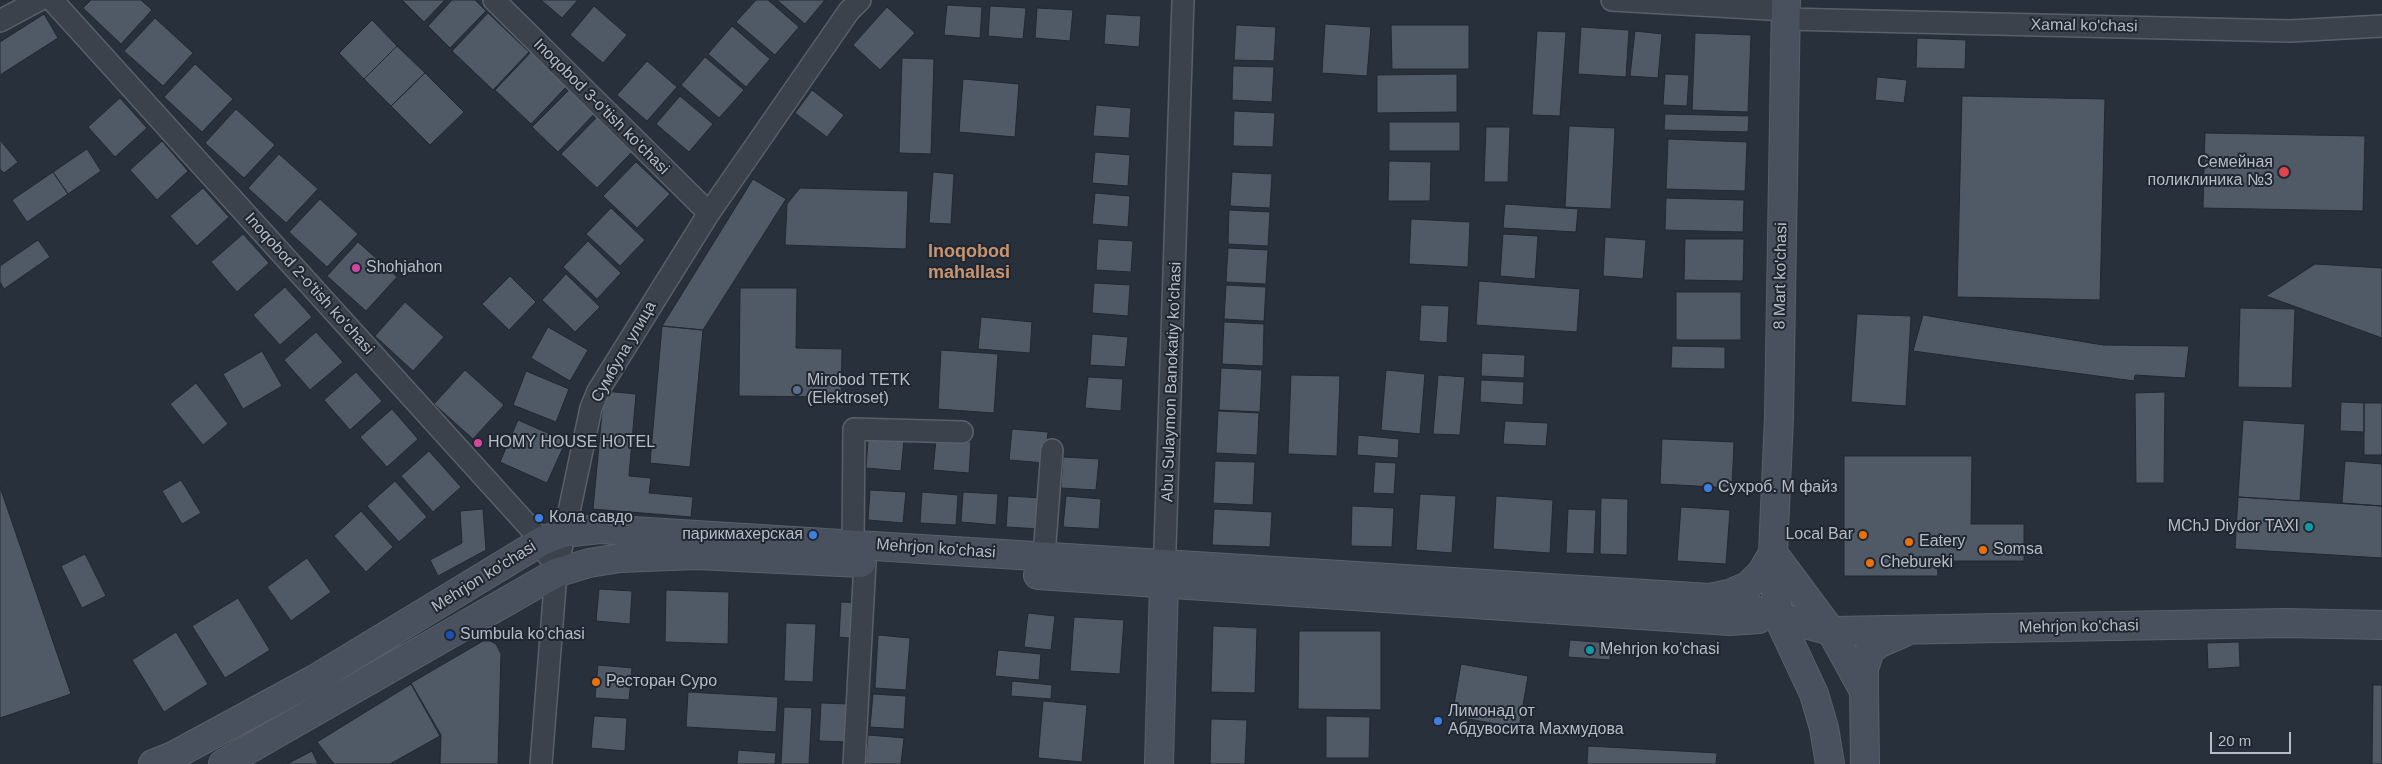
<!DOCTYPE html>
<html>
<head>
<meta charset="utf-8">
<style>
	body { margin:0 }
	#map { position:relative; width:2382px; height:764px; overflow:hidden; background:#27303b; font-family:Helvetica,sans-serif }
	canvas { display:block }
	.scale { position:absolute; left:2210px; top:732px; width:81px; height:22px; box-sizing:border-box; border:2px solid #b7bdc7; border-top:0; padding-left:6px; font-size:15px; line-height:18px; white-space:nowrap; color:#b7bdc7; -webkit-text-stroke:4px #202730; paint-order:stroke }
</style>
</head>
<body>
<div id="map">
<canvas width="2382" height="764"></canvas>
<div class="scale">20 m</div>
</div>
<script>
const ctx = document.querySelector('canvas').getContext('2d');
ctx.lineJoin = 'round';
function fill(path, color) {
  ctx.fillStyle = color;
  ctx.fill(path, 'evenodd');
}
function shape(rows) {
  const path = new Path2D();
  for (const r of rows) {
    path.moveTo(r[0], r[1]);
    for (let i = 2; i < r.length; i += 2) path.lineTo(r[i], r[i + 1]);
  }
  return path;
}
function stroke(path, color, width, dash) {
  ctx.strokeStyle = color;
  ctx.lineWidth = width;
  ctx.lineCap = dash ? 'butt' : 'round';
  ctx.setLineDash(dash || []);
  ctx.stroke(path);
}
function write(font, color, halo, rows, align = 'center') {
  ctx.font = font + ' Helvetica,sans-serif';
  ctx.lineWidth = 4;
  ctx.setLineDash([]);
  ctx.textBaseline = 'middle';
  ctx.strokeStyle = halo;
  ctx.fillStyle = color;
  for (const [text, x, y, turn = 0] of rows) {
    ctx.save();
    ctx.translate(x, y);
    ctx.rotate((+turn || 0) * Math.PI / 180);
    ctx.textAlign = isNaN(turn) ? turn : align;
    if (halo) ctx.strokeText(text, 0, 0);
    ctx.fillText(text, 0, 0);
    ctx.restore();
  }
}
const building = shape([
	[91,0,141,0,152,10,121,44,83,8,91,0],
	[402,0,445,0,424,22,402,0],
	[452,0,475,0,486,11,450,48,428,26,452,0],
	[541,0,578,0,562,18,541,0],
	[756,0,768,0,799,27,775,55,736,22,756,0],
	[777,0,825,0,805,24,777,0],
	[947,5,982,7,980,38,944,35,947,5],
	[594,6,627,35,603,63,570,35,594,6],
	[990,6,1026,8,1023,39,988,36,990,6],
	[887,7,915,33,880,70,853,45,887,7],
	[1037,8,1073,10,1070,41,1035,38,1037,8],
	[488,13,529,52,493,90,452,51,488,13],
	[44,14,58,38,0,75,0,42,44,14],
	[1106,14,1141,16,1139,47,1104,44,1106,14],
	[155,18,193,53,163,86,124,51,155,18],
	[372,20,397,46,364,79,339,53,372,20],
	[1325,24,1371,27,1367,76,1322,73,1325,24],
	[1236,25,1276,27,1274,61,1234,60,1236,25],
	[1391,25,1469,25,1469,69,1392,69,1391,25],
	[732,26,770,59,746,87,708,54,732,26],
	[1581,27,1629,30,1626,77,1578,74,1581,27],
	[1537,31,1566,32,1560,116,1532,115,1537,31],
	[1635,31,1662,34,1658,78,1630,76,1635,31],
	[1695,33,1751,35,1748,112,1692,110,1695,33],
	[1917,38,1966,40,1965,69,1916,68,1917,38],
	[397,46,425,73,391,106,364,79,397,46],
	[531,52,567,86,531,124,495,90,531,52],
	[705,57,744,90,719,118,681,85,705,57],
	[902,58,934,59,931,154,899,153,902,58],
	[647,61,677,87,647,121,617,95,647,61],
	[195,64,233,99,202,132,164,97,195,64],
	[1233,66,1274,67,1272,102,1232,100,1233,66],
	[425,73,464,112,430,145,391,106,425,73],
	[1457,74,1457,112,1377,113,1377,75,1457,74],
	[1665,74,1689,75,1687,106,1663,105,1665,74],
	[1877,77,1907,80,1904,103,1875,100,1877,77],
	[963,79,1019,84,1015,137,959,132,963,79],
	[569,90,594,114,558,152,532,127,569,90],
	[812,90,844,115,827,137,795,113,812,90],
	[680,96,713,124,689,152,656,124,680,96],
	[1962,96,2105,99,2100,300,1957,297,1962,96],
	[120,98,147,128,115,157,88,127,120,98],
	[1096,105,1131,108,1129,138,1093,136,1096,105],
	[236,109,275,145,244,178,205,143,236,109],
	[1234,111,1275,113,1273,147,1233,146,1234,111],
	[1665,114,1749,116,1748,132,1664,130,1665,114],
	[597,117,633,151,597,188,561,154,597,117],
	[1389,122,1460,122,1460,151,1389,151,1389,122],
	[1569,126,1615,128,1611,209,1565,207,1569,126],
	[1486,127,1510,127,1508,182,1484,182,1486,127],
	[2205,133,2365,136,2363,211,2203,208,2205,133],
	[1668,139,1747,142,1745,191,1666,189,1668,139],
	[0,140,18,162,4,173,0,169,0,140],
	[162,141,188,171,157,200,130,170,162,141],
	[87,149,101,171,68,194,53,172,87,149],
	[1095,152,1130,155,1128,186,1092,183,1095,152],
	[279,154,318,189,286,223,248,188,279,154],
	[1389,161,1431,162,1430,201,1388,201,1389,161],
	[636,162,670,194,637,228,603,196,636,162],
	[53,172,68,194,27,222,12,200,53,172],
	[933,172,954,174,951,224,929,223,933,172],
	[1232,172,1272,174,1270,208,1230,206,1232,172],
	[753,179,786,199,703,330,662,326,753,179],
	[203,188,229,217,197,246,170,216,203,188],
	[800,188,908,191,906,249,785,245,787,204,800,188],
	[1095,193,1130,196,1128,227,1092,224,1095,193],
	[1666,198,1744,200,1743,232,1665,230,1666,198],
	[320,199,358,234,327,267,289,232,320,199],
	[1505,204,1578,209,1576,232,1503,228,1505,204],
	[611,208,645,240,620,266,586,234,611,208],
	[1229,210,1270,212,1268,246,1228,244,1229,210],
	[1411,219,1470,222,1468,267,1409,264,1411,219],
	[243,234,269,263,237,292,211,262,243,234],
	[1503,234,1538,236,1535,279,1500,276,1503,234],
	[1605,237,1646,240,1643,279,1603,276,1605,237],
	[1098,239,1133,241,1131,272,1096,270,1098,239],
	[1685,239,1744,239,1743,281,1684,280,1685,239],
	[38,240,50,257,4,289,0,282,0,266,38,240],
	[588,241,621,273,597,299,563,267,588,241],
	[358,242,397,277,366,311,327,276,358,242],
	[1228,248,1268,250,1266,284,1226,282,1228,248],
	[2315,264,2382,268,2382,338,2266,296,2315,264],
	[566,274,600,307,575,332,542,300,566,274],
	[510,276,536,302,509,330,482,304,510,276],
	[1479,281,1580,289,1577,332,1476,325,1479,281],
	[1094,283,1130,285,1128,316,1092,313,1094,283],
	[1226,285,1266,287,1264,321,1224,319,1226,285],
	[285,287,312,317,280,345,253,315,285,287],
	[740,288,797,288,796,348,842,349,841,397,739,396,740,288],
	[1676,292,1741,292,1741,340,1676,340,1676,292],
	[405,302,444,337,413,371,375,336,405,302],
	[1421,305,1449,306,1447,343,1419,341,1421,305],
	[2240,308,2295,309,2292,388,2238,387,2240,308],
	[1857,314,1911,316,1906,406,1851,402,1857,314],
	[1923,315,2103,345,2189,346,2185,378,2135,375,2134,381,1913,351,1923,315],
	[981,317,1032,322,1030,353,978,349,981,317],
	[1224,322,1264,324,1263,366,1222,364,1224,322],
	[662,326,703,330,690,467,650,463,662,326],
	[548,327,588,350,570,381,531,358,548,327],
	[316,332,343,362,310,390,284,360,316,332],
	[1092,334,1128,337,1125,367,1090,365,1092,334],
	[1672,346,1725,347,1725,369,1671,368,1672,346],
	[941,350,998,354,994,413,938,409,941,350],
	[262,351,282,386,243,409,223,374,262,351],
	[1482,353,1525,355,1524,378,1481,376,1482,353],
	[1221,368,1262,370,1260,412,1219,410,1221,368],
	[465,370,504,405,473,439,434,404,465,370],
	[1386,370,1425,374,1420,434,1381,430,1386,370],
	[526,371,569,389,556,422,513,405,526,371],
	[356,372,382,401,350,430,324,400,356,372],
	[1291,375,1340,376,1337,456,1288,454,1291,375],
	[1438,375,1465,377,1460,435,1433,434,1438,375],
	[1088,377,1123,379,1121,411,1085,408,1088,377],
	[1481,380,1524,382,1523,405,1480,402,1481,380],
	[196,383,228,424,203,445,170,404,196,383],
	[604,391,636,394,629,476,651,478,649,493,693,497,691,517,593,509,604,391],
	[2165,392,2164,483,2136,483,2135,393,2165,392],
	[2341,402,2364,403,2364,432,2340,431,2341,402],
	[2364,403,2382,403,2382,455,2364,455,2364,403],
	[392,409,418,439,387,467,360,437,392,409],
	[1218,411,1259,413,1257,455,1216,453,1218,411],
	[518,420,566,441,547,483,500,462,518,420],
	[2243,420,2305,424,2300,501,2238,497,2243,420],
	[1505,421,1548,423,1546,446,1503,444,1505,421],
	[1012,429,1048,432,1045,463,1009,460,1012,429],
	[1358,435,1399,439,1398,458,1357,455,1358,435],
	[868,438,904,440,901,471,866,468,868,438],
	[1662,439,1734,442,1732,488,1660,484,1662,439],
	[936,440,971,442,969,473,933,470,936,440],
	[429,451,461,487,433,512,401,476,429,451],
	[1844,456,1972,456,1971,524,2024,524,2024,561,1937,561,1938,576,1844,576,1844,456],
	[1063,457,1099,459,1096,490,1061,488,1063,457],
	[1215,461,1255,462,1253,505,1213,503,1215,461],
	[2345,461,2382,464,2382,506,2342,503,2345,461],
	[1375,462,1396,463,1394,494,1373,493,1375,462],
	[181,480,201,513,182,524,162,491,181,480],
	[395,481,427,517,399,542,367,506,395,481],
	[0,487,71,694,0,718,0,487],
	[870,490,906,492,903,523,868,520,870,490],
	[922,492,958,495,956,525,920,523,922,492],
	[963,492,998,494,996,525,961,522,963,492],
	[1420,494,1456,496,1452,553,1416,550,1420,494],
	[1008,496,1043,498,1041,529,1006,527,1008,496],
	[1066,496,1101,499,1099,529,1063,527,1066,496],
	[1496,496,1553,500,1550,553,1493,549,1496,496],
	[2238,497,2382,506,2382,558,2235,549,2238,497],
	[1601,498,1628,499,1627,555,1600,554,1601,498],
	[1352,506,1394,508,1392,547,1351,546,1352,506],
	[1681,507,1730,510,1726,564,1677,561,1681,507],
	[483,509,486,550,438,576,430,560,462,543,460,511,483,509],
	[1214,509,1272,512,1270,547,1212,545,1214,509],
	[1568,509,1596,510,1594,554,1566,553,1568,509],
	[361,511,393,547,366,572,334,536,361,511],
	[85,554,106,596,82,608,61,566,85,554],
	[307,558,331,592,291,621,267,587,307,558],
	[599,589,632,591,630,624,596,621,599,589],
	[666,590,729,592,728,644,665,642,666,590],
	[238,598,270,650,225,678,192,626,238,598],
	[841,602,861,603,859,639,839,637,841,602],
	[1028,613,1055,616,1051,650,1024,647,1028,613],
	[1074,617,1124,620,1120,674,1070,671,1074,617],
	[786,623,816,624,813,682,784,681,786,623],
	[1213,626,1257,628,1255,693,1211,692,1213,626],
	[1299,631,1381,631,1381,710,1298,709,1299,631],
	[176,632,208,684,164,712,132,660,176,632],
	[878,635,910,638,906,690,875,688,878,635],
	[1570,640,1611,643,1610,660,1568,657,1570,640],
	[483,641,490,641,496,644,501,654,498,764,440,764,441,735,411,683,483,641],
	[2239,642,2240,667,2208,669,2207,643,2239,642],
	[998,650,1041,654,1039,680,995,676,998,650],
	[1461,664,1528,676,1519,728,1452,716,1461,664],
	[598,665,632,668,629,700,595,698,598,665],
	[1012,681,1052,685,1051,699,1011,696,1012,681],
	[411,684,440,736,390,764,334,764,317,742,411,684],
	[2373,685,2382,685,2382,764,2372,764,2373,685],
	[688,692,778,697,776,732,686,727,688,692],
	[873,694,906,696,904,729,870,727,873,694],
	[1043,701,1087,705,1082,762,1038,758,1043,701],
	[821,703,850,704,849,742,819,741,821,703],
	[784,707,812,708,809,764,781,764,784,707],
	[594,716,627,718,625,751,591,748,594,716],
	[1326,716,1370,717,1369,758,1326,758,1326,716],
	[1211,719,1247,720,1245,764,1210,764,1211,719],
	[868,735,904,738,901,764,865,764,868,735],
	[1588,746,1717,753,1716,764,1587,764,1588,746],
	[738,750,776,753,775,764,737,764,738,750],
	[312,751,318,764,287,764,312,751]
]);
fill(building, '#505a66');
stroke(building, '#222932', 1);
const street = shape([
	[52,0,542,541,548,555],
	[494,0,709,213],
	[1612,0,1786,10],
	[1786,19,2290,31,2382,26],
	[0,21,39,0],
	[853,544,854,429,962,432],
	[1044,556,1052,450],
	[1164,578,1183,0],
	[541,764,556,573,591,408,598,391,709,213,849,11,860,0],
	[854,764,865,563]
]);
const secondary = shape([
	[1786,0,1779,417,1773,553,1778,617,1814,694,1824,728,1830,764],
	[1773,553,1831,631,1864,691,1865,764],
	[1038,575,1730,621,1759,619],
	[1710,598,1729,594,1748,586,1762,572,1773,553],
	[1864,691,1864,669,1870,650,1880,643,1905,632],
	[153,764,173,756,315,679,542,541,563,533,600,529,1710,598,1831,631,2285,623,2382,625],
	[223,764,556,573,589,563,620,558,696,555,861,563],
	[1159,764,1164,583]
]);
stroke(street, '#596069', 24);
stroke(secondary, '#596069', 30);
stroke(street, '#3b424b', 21);
stroke(secondary, '#49515e', 28);
for (const [x, y, r, color] of [
	[2284,172,6,"#e0444e"],
	[356,268,5,"#d1479c"],
	[797,390,5,"#5c6f8a"],
	[478,443,5,"#d1479c"],
	[1708,488,5,"#3f7fe0"],
	[539,518,5,"#3f7fe0"],
	[2309,527,5,"#0f9aa8"],
	[813,535,5,"#3f7fe0"],
	[1863,535,5,"#e8710a"],
	[1909,542,5,"#e8710a"],
	[1983,550,5,"#e8710a"],
	[1870,563,5,"#e8710a"],
	[450,635,5,"#1a4fb4"],
	[1590,650,5,"#0f9aa8"],
	[596,682,5,"#e8710a"],
	[1438,721,5,"#3f7fe0"]
]) {
  const dot = new Path2D();
  dot.arc(x, y, r, 0, 2 * Math.PI);
  ctx.fillStyle = color;
  ctx.fill(dot);
  stroke(dot, '#202730', 2);
}
write('16px', '#b7bdc7', '#202730', [
	["Xamal ko'chasi",2084,26,1],
	["Inoqobod 3-o'tish ko'chasi",601,107,45],
	["8 Mart ko'chasi",1781,276,-89],
	["Inoqobod 2-o'tish ko'chasi",309,284,48],
	["Сумбула улица",624,352,-60],
	["Abu Sulaymon Banokatiy ko'chasi",1172,382,-88],
	["Mehrjon ko'chasi",936,549,4],
	["Mehrjon ko'chasi",484,577,-32],
	["Mehrjon ko'chasi",2079,627,-1]
]);
write('16px', '#b7bdc7', '#202730', [
	["Семейная",2273,163,"right"],
	["поликлиника №3",2273,181,"right"],
	["Shohjahon",366,268],
	["Mirobod TETK",807,381],
	["(Elektroset)",807,399],
	["HOMY HOUSE HOTEL",488,443],
	["Сухроб. М файз",1718,488],
	["Кола савдо",549,518],
	["MChJ Diydor TAXI",2299,527,"right"],
	["парикмахерская",803,535,"right"],
	["Local Bar",1853,535,"right"],
	["Eatery",1919,542],
	["Somsa",1993,550],
	["Chebureki",1880,563],
	["Sumbula ko'chasi",460,635],
	["Mehrjon ko'chasi",1600,650],
	["Ресторан Суро",606,682],
	["Лимонад от",1448,712],
	["Абдувосита Махмудова",1448,730]
], 'left');
write('bold 18px', '#c79471', '#202730', [
	["Inoqobod",969,252],
	["mahallasi",969,273]
]);
</script>
</body>
</html>
